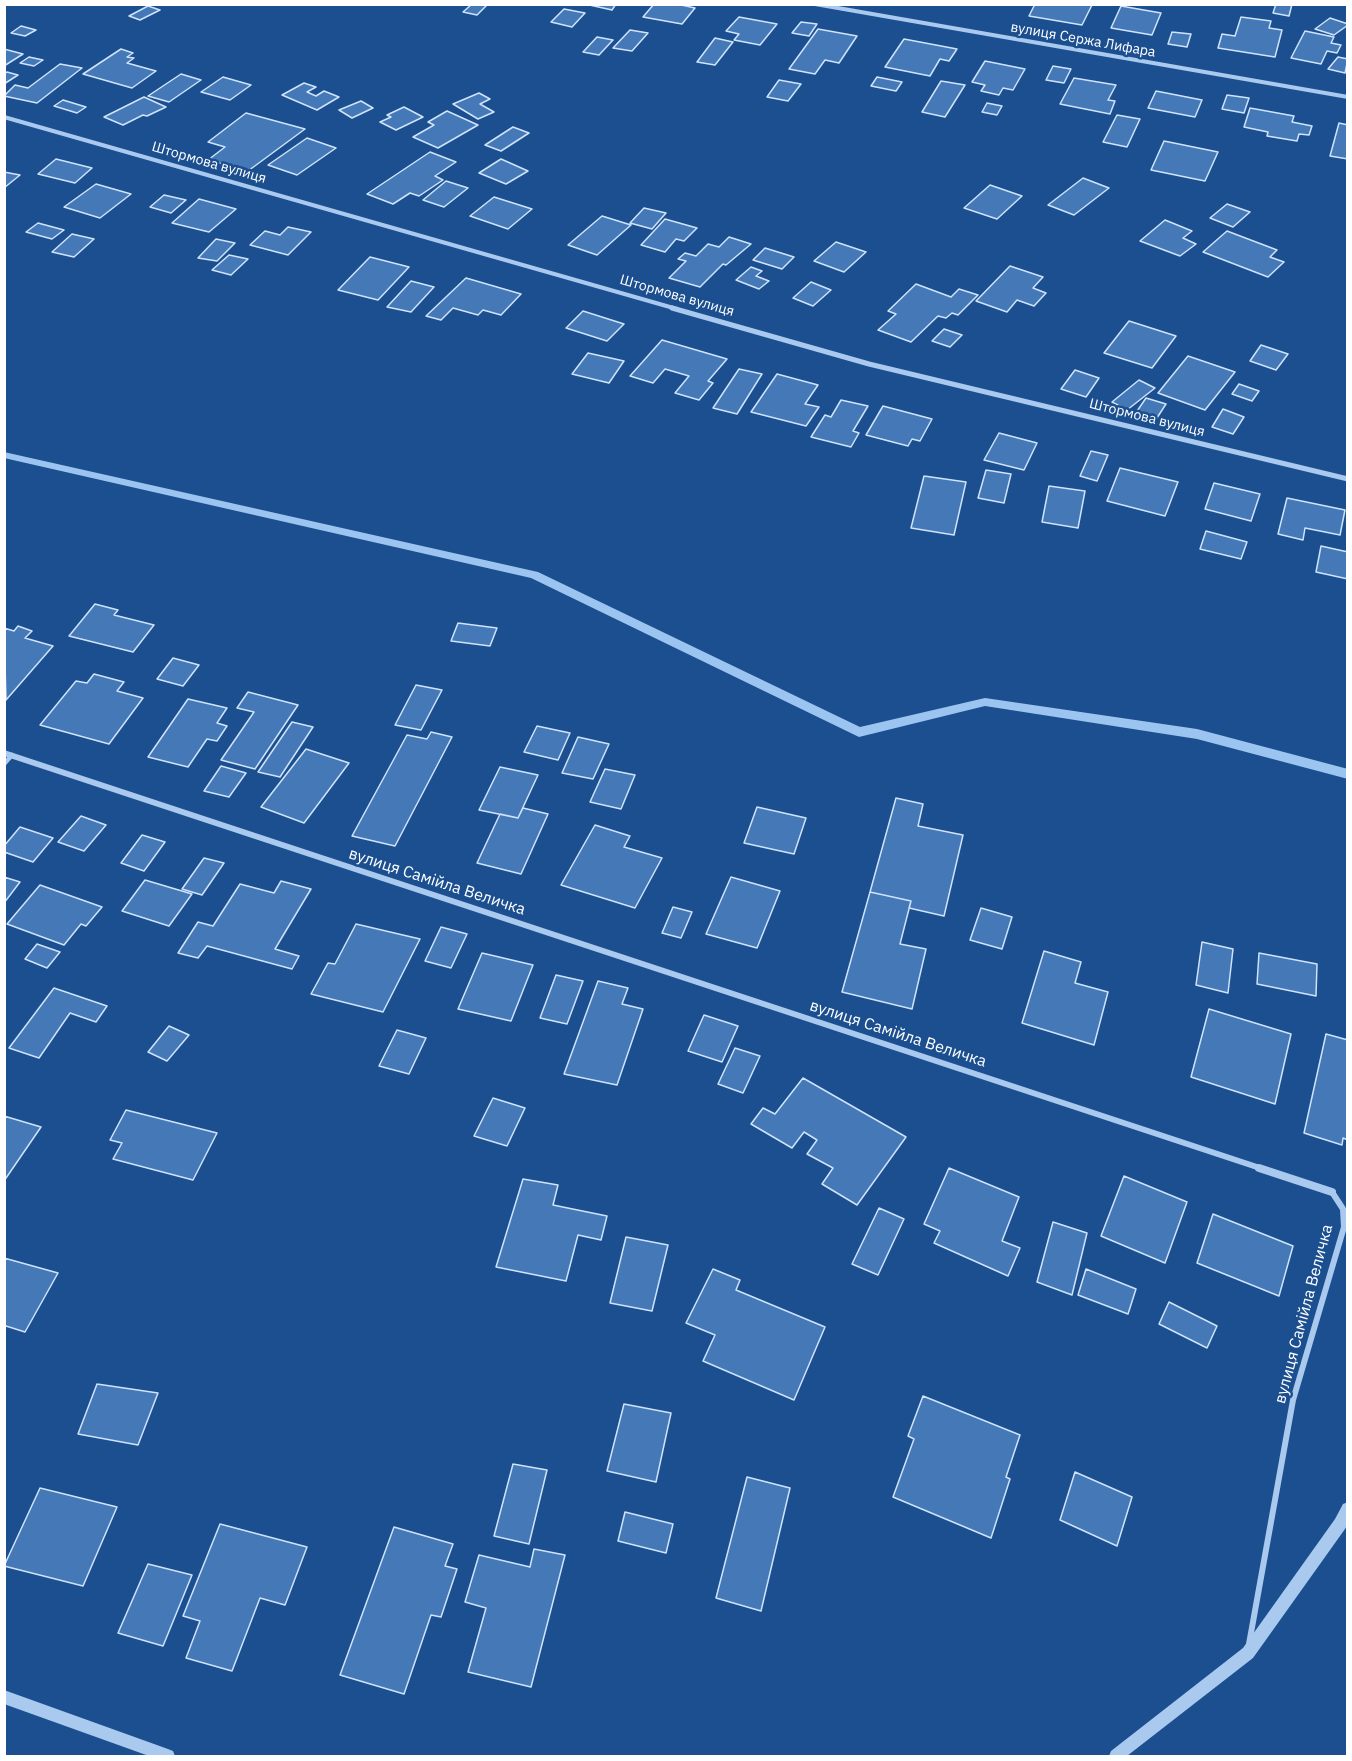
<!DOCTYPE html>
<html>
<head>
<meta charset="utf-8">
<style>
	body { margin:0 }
	#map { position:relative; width:1352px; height:1761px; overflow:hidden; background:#1b4f8f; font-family:"IBM Plex Sans",sans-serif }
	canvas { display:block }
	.frame { position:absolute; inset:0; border:6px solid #fff; pointer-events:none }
</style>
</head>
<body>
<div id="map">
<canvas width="1352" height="1761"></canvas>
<div class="frame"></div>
</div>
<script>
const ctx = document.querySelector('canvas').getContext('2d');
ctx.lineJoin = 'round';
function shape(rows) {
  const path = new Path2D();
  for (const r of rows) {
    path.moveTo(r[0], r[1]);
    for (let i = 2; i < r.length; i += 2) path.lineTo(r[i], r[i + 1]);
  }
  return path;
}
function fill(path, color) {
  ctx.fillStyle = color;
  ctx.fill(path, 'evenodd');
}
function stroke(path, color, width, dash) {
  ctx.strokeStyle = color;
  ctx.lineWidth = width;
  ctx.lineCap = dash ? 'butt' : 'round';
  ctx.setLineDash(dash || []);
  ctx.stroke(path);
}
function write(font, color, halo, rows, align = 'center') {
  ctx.font = font + ' "IBM Plex Sans",sans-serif';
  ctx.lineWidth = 5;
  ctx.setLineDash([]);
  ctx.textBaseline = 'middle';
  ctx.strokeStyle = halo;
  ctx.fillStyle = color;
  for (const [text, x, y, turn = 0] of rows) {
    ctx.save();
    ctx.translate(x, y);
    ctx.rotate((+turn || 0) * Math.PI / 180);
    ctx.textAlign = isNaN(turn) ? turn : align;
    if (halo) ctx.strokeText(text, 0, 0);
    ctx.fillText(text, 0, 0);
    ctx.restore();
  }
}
fill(shape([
	[4,452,538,572,860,727,985,698,1197,729,1348,769,1348,779,1197,739,985,706,859,737,531,578,4,458,4,452]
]), '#9cc4f0');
const building = shape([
	[472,4,488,4,477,15,463,12,472,4],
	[585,4,616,4,612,10,585,4],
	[654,4,677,4,695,8,682,24,643,17,654,4],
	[1035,4,1087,4,1092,5,1082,25,1029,16,1035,4],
	[1276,4,1292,4,1289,16,1273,13,1276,4],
	[148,6,160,10,140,20,129,16,148,6],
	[1121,6,1161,13,1152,35,1111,28,1121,6],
	[564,9,585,13,572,27,551,22,564,9],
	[739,17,777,24,760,45,734,40,739,34,726,31,739,17],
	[1241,17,1271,21,1269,28,1282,30,1275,57,1218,48,1222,34,1235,36,1241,17],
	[1330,18,1348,24,1348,25,1334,35,1315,29,1330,18],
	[801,22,817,24,809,36,792,33,801,22],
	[21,26,36,30,25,36,11,33,21,26],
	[818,29,857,36,839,63,825,60,815,74,789,69,818,29],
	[630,30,648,33,632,51,613,48,630,30],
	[1305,31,1334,37,1331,43,1341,45,1337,53,1327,51,1321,64,1291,58,1305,31],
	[1172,32,1191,34,1187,47,1168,44,1172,32],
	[597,37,613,40,599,55,583,52,597,37],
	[715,38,733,42,715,65,697,62,715,38],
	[904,39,957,49,949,61,940,59,930,76,885,67,904,39],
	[4,49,23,54,4,66,4,49],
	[121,49,133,53,127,57,134,58,127,63,156,71,132,88,83,74,121,49],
	[29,57,43,60,34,66,20,63,29,57],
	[1338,57,1348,59,1345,73,1328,69,1338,57],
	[985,61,1025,69,1013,90,1003,88,999,95,981,91,985,85,972,82,985,61],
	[60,64,82,68,37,103,4,96,15,85,28,88,60,64],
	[1053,66,1071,69,1064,83,1046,80,1053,66],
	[7,72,18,75,4,84,4,74,7,72],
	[181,74,201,80,169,102,148,96,181,74],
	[223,77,251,85,230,100,201,92,223,77],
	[877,77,902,82,896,91,871,86,877,77],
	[1074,78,1116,85,1108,100,1115,101,1110,114,1060,104,1074,78],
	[779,80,801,84,788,101,767,97,779,80],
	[941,81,965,85,945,117,922,112,941,81],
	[304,83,316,87,307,92,316,96,324,91,339,97,317,110,282,95,304,83],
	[1156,91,1202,100,1195,117,1148,108,1156,91],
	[479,93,490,99,480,104,494,112,478,119,453,104,479,93],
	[1227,95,1249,98,1244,113,1222,109,1227,95],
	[144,97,166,107,147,116,143,115,123,125,104,117,144,97],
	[63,100,86,107,77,113,54,106,63,100],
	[361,101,373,108,352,118,339,110,361,101],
	[987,103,1002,106,997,115,982,112,987,103],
	[404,107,423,117,396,130,380,122,391,117,387,115,404,107],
	[1250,108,1294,116,1292,122,1312,126,1309,135,1299,134,1297,141,1267,136,1268,132,1244,127,1250,108],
	[447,111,478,125,438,148,413,137,434,125,428,122,447,111],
	[246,113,305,129,248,171,208,160,225,147,208,142,246,113],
	[1117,115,1140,119,1127,147,1103,142,1117,115],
	[1339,123,1348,125,1348,159,1330,156,1339,123],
	[513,127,529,133,501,151,485,145,513,127],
	[307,138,336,148,297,175,268,165,307,138],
	[1164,141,1218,152,1205,181,1151,170,1164,141],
	[430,152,456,162,435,176,443,180,419,196,410,193,393,204,367,194,430,152],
	[56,159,92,168,75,183,38,174,56,159],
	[501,159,528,171,506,184,479,173,501,159],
	[4,172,20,175,4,188,4,172],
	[1083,178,1109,188,1074,215,1048,205,1083,178],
	[446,181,468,188,444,207,423,200,446,181],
	[96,184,131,194,100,218,64,207,96,184],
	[990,185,1022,196,997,219,964,208,990,185],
	[164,195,186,200,171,213,150,207,164,195],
	[494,197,532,209,508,229,470,216,494,197],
	[199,199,236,209,209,232,172,223,199,199],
	[1227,204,1250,212,1233,227,1210,218,1227,204],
	[644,208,666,213,652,229,630,223,644,208],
	[602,216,631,225,597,255,568,245,602,216],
	[665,219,697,228,684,241,676,239,665,252,641,245,665,219],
	[1165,220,1192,231,1183,238,1196,244,1180,256,1140,241,1165,220],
	[38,223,64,230,52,239,26,232,38,223],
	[288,227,311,232,288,255,250,245,265,231,280,235,288,227],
	[1227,231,1277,250,1270,257,1284,262,1268,277,1203,252,1227,231],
	[72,234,94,239,74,257,52,252,72,234],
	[729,237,751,244,726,265,723,264,700,287,669,278,686,261,678,259,685,253,696,256,708,244,719,247,729,237],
	[216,239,235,243,217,261,198,258,216,239],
	[836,242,866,252,844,272,814,261,836,242],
	[765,248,794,257,782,269,753,260,765,248],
	[229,255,248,259,231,275,212,270,229,255],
	[370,257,409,267,378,300,338,290,370,257],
	[1010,266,1043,277,1033,288,1046,293,1034,306,1017,300,1007,312,976,301,1010,266],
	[751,267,762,271,756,276,769,281,759,289,736,280,751,267],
	[466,278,521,294,501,315,483,310,478,315,453,308,441,320,426,316,466,278],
	[411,281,434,287,411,312,387,307,411,281],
	[811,282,831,290,813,306,793,298,811,282],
	[916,284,951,297,959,289,978,295,958,315,952,313,946,318,938,316,911,342,878,330,896,314,888,311,916,284],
	[583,311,624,324,607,341,566,328,583,311],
	[1129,321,1176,336,1152,368,1104,353,1129,321],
	[944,329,962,335,950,347,932,341,944,329],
	[662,340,727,359,708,381,713,383,699,400,675,393,689,376,665,369,653,383,630,376,662,340],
	[1261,345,1288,354,1276,370,1250,361,1261,345],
	[588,353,624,361,609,383,572,374,588,353],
	[1188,356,1235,372,1205,410,1158,393,1188,356],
	[739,369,762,374,737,414,713,408,739,369],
	[1075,370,1099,378,1086,397,1061,389,1075,370],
	[777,374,818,385,805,404,819,407,806,426,751,412,777,374],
	[1139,380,1155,388,1127,410,1112,402,1139,380],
	[1239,384,1259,391,1252,401,1232,394,1239,384],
	[1146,398,1166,404,1153,424,1133,417,1146,398],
	[841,400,868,406,853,431,859,433,851,447,811,437,825,415,831,417,841,400],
	[883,406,932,419,920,441,912,439,908,446,866,435,883,406],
	[1223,409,1244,417,1233,434,1212,427,1223,409],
	[999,433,1037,443,1024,470,984,460,999,433],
	[1091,451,1108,455,1097,481,1080,476,1091,451],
	[1120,468,1178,482,1165,516,1107,501,1120,468],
	[986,470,1011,474,1004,503,978,498,986,470],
	[924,476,966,482,954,535,911,528,924,476],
	[1214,483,1260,494,1251,521,1205,509,1214,483],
	[1049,486,1085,491,1078,528,1042,522,1049,486],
	[1287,498,1345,510,1340,535,1305,528,1303,540,1278,534,1287,498],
	[1206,531,1247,542,1241,559,1200,549,1206,531],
	[1321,546,1348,552,1348,579,1316,572,1321,546],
	[95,604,118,610,114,615,154,625,133,652,69,636,95,604],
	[458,623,497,628,490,646,451,641,458,623],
	[18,626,32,631,25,638,53,646,6,700,4,628,14,631,18,626],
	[173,658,199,665,183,686,157,679,173,658],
	[94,674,124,682,117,691,143,698,109,744,40,725,76,681,87,683,94,674],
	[416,685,442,690,421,730,395,725,416,685],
	[248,692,298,705,255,769,221,760,254,712,237,708,248,692],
	[188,699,227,708,217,723,227,726,217,741,207,739,188,767,148,757,188,699],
	[292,722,313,727,280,777,258,772,292,722],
	[537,726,570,733,558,760,524,752,537,726],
	[431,732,452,737,395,846,352,836,407,735,427,739,431,732],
	[578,737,609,744,593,779,562,773,578,737],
	[306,749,349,763,304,823,261,807,306,749],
	[221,766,246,773,229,797,204,791,221,766],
	[500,767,538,775,518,818,479,810,500,767],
	[605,769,635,775,621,809,590,802,605,769],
	[896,798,923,804,918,826,963,835,944,916,909,908,911,901,870,892,896,798],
	[757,807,806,818,794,854,744,843,757,807],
	[523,808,548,814,521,874,477,863,500,814,518,818,523,808],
	[81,816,106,825,84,851,58,842,81,816],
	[595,825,630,836,624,847,662,858,635,908,561,885,595,825],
	[20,827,53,838,33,862,4,852,4,846,20,827],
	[142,835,165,842,144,871,121,863,142,835],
	[204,858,224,863,202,895,182,889,204,858],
	[4,877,20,882,4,903,4,877],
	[731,877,780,891,757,948,706,934,731,877],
	[145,880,192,894,169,926,122,911,145,880],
	[281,881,311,889,275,949,299,956,292,969,207,946,198,958,178,953,198,922,213,926,240,884,274,893,281,881],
	[40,885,102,907,86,926,81,924,64,945,7,924,40,885],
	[870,892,911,901,900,944,926,949,912,1009,842,992,870,892],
	[673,907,692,912,681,938,662,933,673,907],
	[981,908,1012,917,1002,949,970,940,981,908],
	[356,924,420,939,383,1012,311,994,328,963,335,964,356,924],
	[441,927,467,934,451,968,425,961,441,927],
	[1202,942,1233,949,1228,993,1196,985,1202,942],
	[37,944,60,952,47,968,25,959,37,944],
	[1044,951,1081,962,1075,983,1108,992,1094,1045,1022,1023,1044,951],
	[482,953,533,965,511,1021,458,1009,482,953],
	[1259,953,1317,964,1316,996,1257,984,1259,953],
	[556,975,583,981,567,1024,540,1018,556,975],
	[598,981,628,988,622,1004,643,1009,617,1085,564,1074,598,981],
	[54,988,107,1006,96,1022,70,1013,39,1058,9,1048,54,988],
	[1209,1009,1291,1034,1275,1104,1191,1077,1209,1009],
	[704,1015,738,1026,722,1062,688,1051,704,1015],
	[169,1026,189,1035,167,1061,148,1052,169,1026],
	[397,1030,426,1038,409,1074,379,1066,397,1030],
	[1326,1034,1348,1040,1348,1140,1343,1138,1342,1145,1304,1133,1326,1034],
	[735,1048,760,1056,743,1093,718,1084,735,1048],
	[803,1078,906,1137,857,1205,822,1184,833,1168,807,1154,817,1140,804,1132,792,1148,751,1124,763,1108,775,1114,803,1078],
	[493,1098,525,1108,507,1146,474,1136,493,1098],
	[126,1110,217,1133,193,1180,113,1159,122,1143,110,1140,126,1110],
	[4,1116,41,1127,4,1181,4,1116],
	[949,1168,1019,1197,1002,1241,1020,1248,1008,1276,934,1243,940,1231,924,1224,949,1168],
	[1124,1176,1187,1202,1165,1263,1101,1236,1124,1176],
	[523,1179,558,1185,553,1205,607,1216,601,1240,578,1235,566,1281,496,1267,523,1179],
	[879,1208,904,1219,878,1275,852,1264,879,1208],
	[1213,1214,1293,1246,1279,1296,1197,1263,1213,1214],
	[1053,1222,1087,1233,1072,1295,1037,1282,1053,1222],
	[626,1237,668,1245,652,1311,610,1303,626,1237],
	[4,1258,58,1273,25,1332,6,1326,4,1329,4,1258],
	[713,1269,740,1280,736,1290,825,1327,794,1400,703,1361,715,1335,686,1323,713,1269],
	[1086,1269,1136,1289,1128,1314,1078,1295,1086,1269],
	[1169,1302,1217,1326,1207,1348,1159,1324,1169,1302],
	[97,1384,158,1393,138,1445,78,1434,97,1384],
	[923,1396,1020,1435,1006,1477,1010,1479,991,1538,893,1497,914,1439,908,1436,923,1396],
	[624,1404,671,1413,656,1482,607,1471,624,1404],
	[513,1464,547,1470,529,1544,494,1536,513,1464],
	[1075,1472,1132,1497,1117,1546,1060,1520,1075,1472],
	[747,1477,790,1488,761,1611,716,1598,747,1477],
	[40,1488,117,1507,83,1586,4,1566,40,1488],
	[625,1512,673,1524,666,1553,618,1541,625,1512],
	[220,1524,307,1547,285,1605,260,1598,232,1671,186,1658,200,1621,183,1616,220,1524],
	[394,1527,453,1544,445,1566,457,1569,441,1617,431,1615,404,1694,340,1675,394,1527],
	[534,1549,565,1555,531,1687,468,1672,486,1608,465,1602,479,1555,530,1567,534,1549],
	[148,1564,192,1575,163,1646,118,1633,148,1564]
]);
fill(building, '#4478b7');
stroke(building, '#cfe3fa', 1.5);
stroke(shape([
	[4,764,12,755]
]), '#a9c9ee', 4.5);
stroke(shape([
	[1249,1644,1293,1400,1344,1227,1343,1209,1332,1192]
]), '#a9c9ee', 6);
stroke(shape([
	[815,4,1348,97],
	[4,117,677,309]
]), '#a9c9ee', 4);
stroke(shape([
	[672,308,869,364,1348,479]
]), '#a9c9ee', 5);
stroke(shape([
	[4,753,1263,1169]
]), '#a9c9ee', 6);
stroke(shape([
	[1259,1168,1332,1192]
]), '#a9c9ee', 8);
fill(shape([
	[1348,1502,1348,1524,1345,1529,1253,1658,1127,1756,1109,1756,1111,1751,1243,1648,1335,1519,1343,1504,1348,1502],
	[4,1690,168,1749,173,1751,175,1756,149,1756,4,1704,4,1690]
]), '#a9c9ee');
write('14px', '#fff', '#1b4f8f', [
	["вулиця Сержа Лифара",1083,40,10],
	["Штормова вулиця",209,163,16],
	["Штормова вулиця",677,296,16],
	["Штормова вулиця",1147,418,14]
]);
write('16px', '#fff', '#1b4f8f', [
	["вулиця Самійла Величка",437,882,18],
	["вулиця Самійла Величка",898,1034,18],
	["вулиця Самійла Величка",1304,1314,-75]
]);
</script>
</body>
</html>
